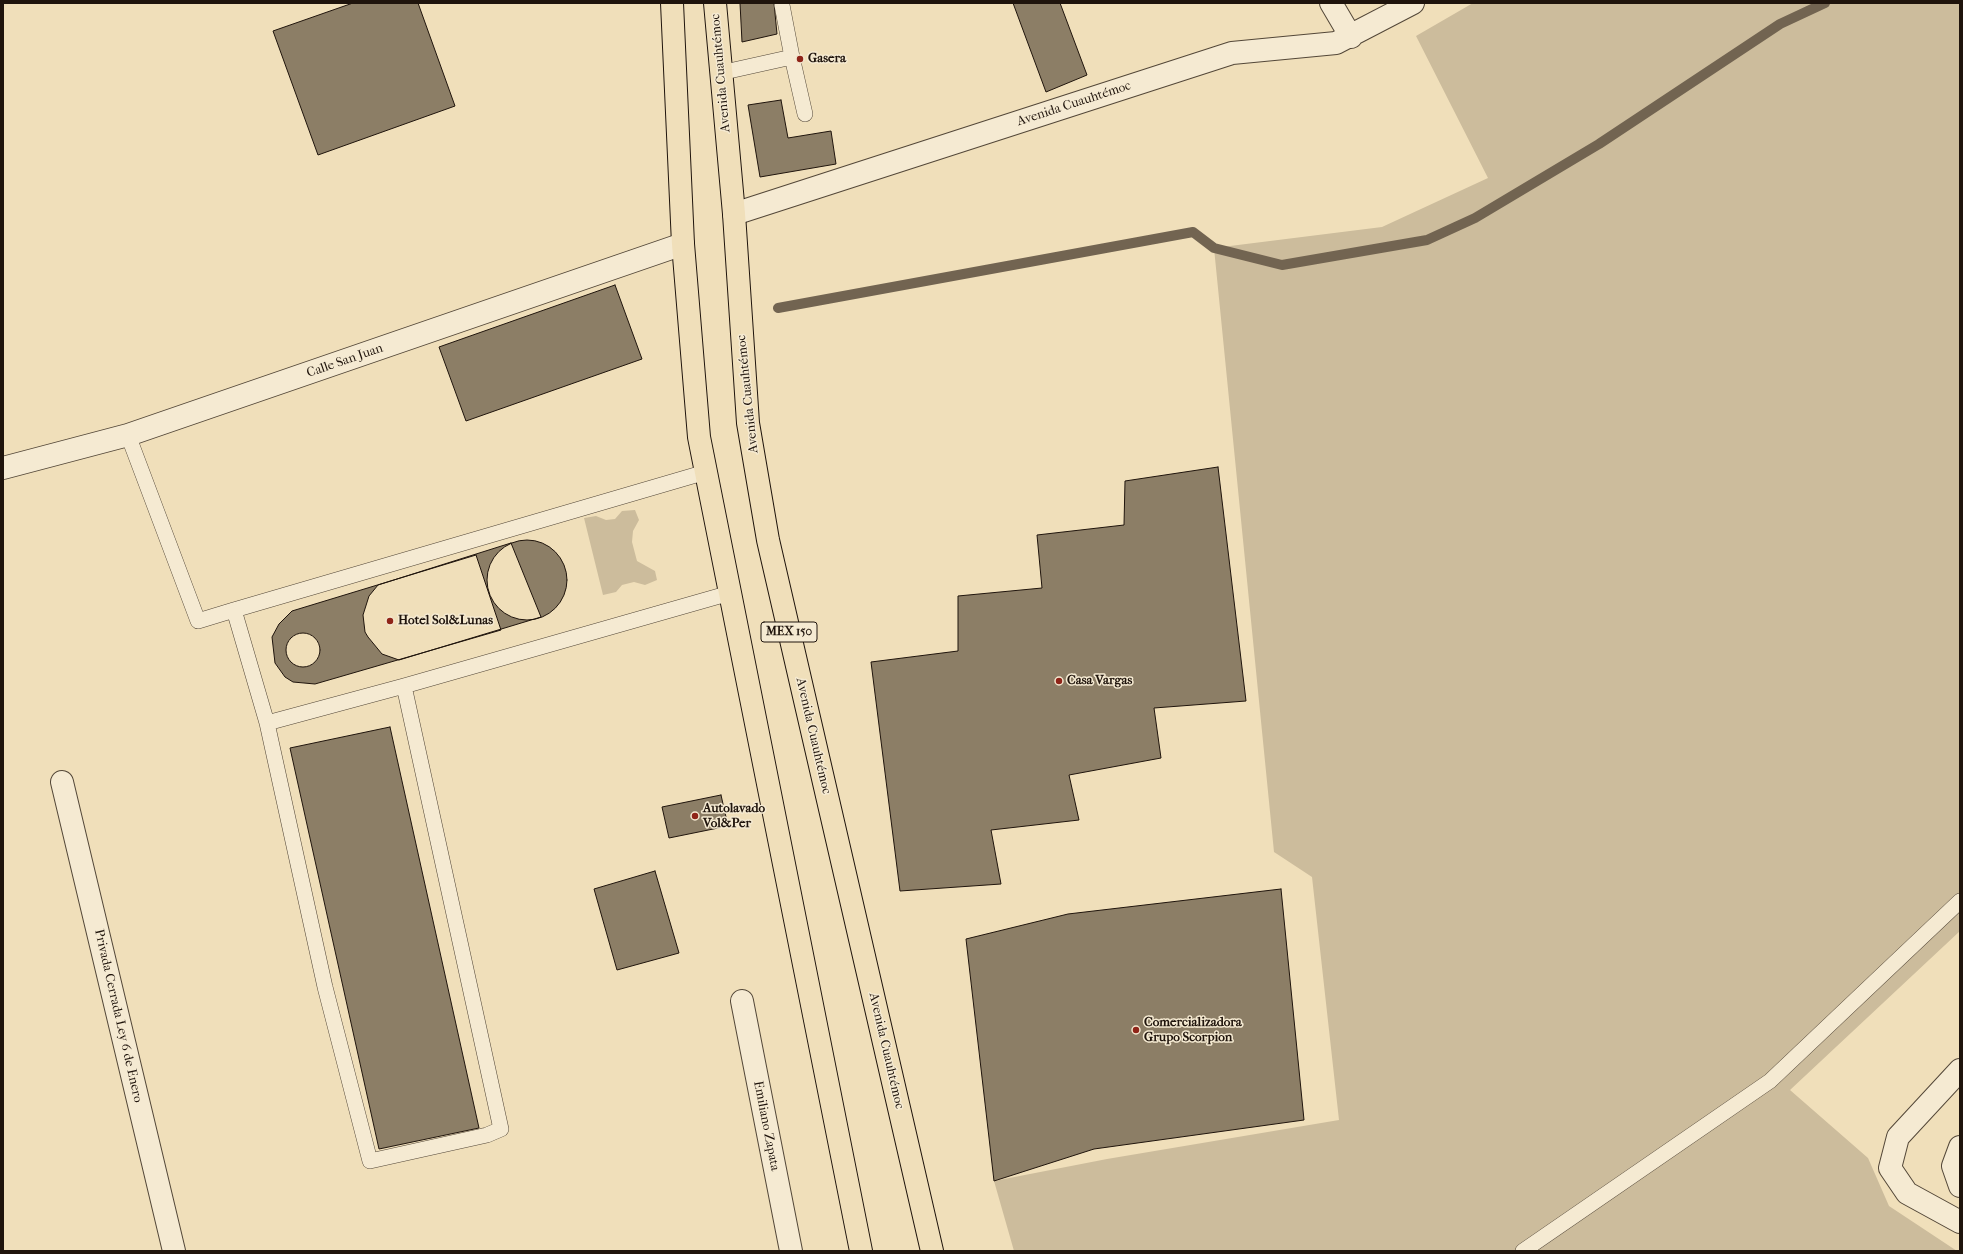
<!DOCTYPE html>
<html>
<head>
<meta charset="utf-8">
<style>
	body { margin:0 }
	#map { position:relative; width:1963px; height:1254px; overflow:hidden; background:#f0dfba; font-family:"IM FELL French Canon",serif }
	canvas { display:block }
	.frame { position:absolute; inset:0; border:4px solid #1f140c; pointer-events:none }
</style>
</head>
<body>
<div id="map">
<canvas width="1963" height="1254"></canvas>
<div class="frame"></div>
</div>
<script>
const ctx = document.querySelector('canvas').getContext('2d');
ctx.lineJoin = 'round';
function fill(path, color) {
  ctx.fillStyle = color;
  ctx.fill(path, 'evenodd');
}
function shape(rows) {
  const path = new Path2D();
  for (const r of rows) {
    if (r.length === 3) {
      path.moveTo(r[0] + r[2], r[1]);
      path.arc(r[0], r[1], r[2], 0, 2 * Math.PI);
      continue;
    }
    path.moveTo(r[0], r[1]);
    for (let i = 2; i < r.length; i += 2) path.lineTo(r[i], r[i + 1]);
  }
  return path;
}
function stroke(path, color, width, dash) {
  ctx.strokeStyle = color;
  ctx.lineWidth = width;
  ctx.lineCap = dash ? 'butt' : 'round';
  ctx.setLineDash(dash || []);
  ctx.stroke(path);
}
function write(font, color, halo, rows, align = 'center') {
  ctx.font = font + ' "IM FELL French Canon",serif';
  ctx.lineWidth = 3;
  ctx.setLineDash([]);
  ctx.textBaseline = 'middle';
  ctx.strokeStyle = halo;
  ctx.fillStyle = color;
  for (const [text, x, y, turn = 0] of rows) {
    ctx.save();
    ctx.translate(x, y);
    ctx.rotate((+turn || 0) * Math.PI / 180);
    ctx.textAlign = isNaN(turn) ? turn : align;
    if (halo) ctx.strokeText(text, 0, 0);
    ctx.fillText(text, 0, 0);
    ctx.restore();
  }
}
fill(shape([
	[1473,3,1960,3,1960,931,1790,1090,1868,1158,1889,1206,1957,1251,1014,1251,994,1181,1107,1159,1339,1120,1312,877,1274,852,1214,248,1382,227,1488,178,1416,36],
	[635,510,639,520,633,531,632,542,637,561,655,571,657,580,645,585,634,582,622,585,616,592,603,595,584,518,596,516,606,520,615,519,622,511]
]), '#ccbc9c');
stroke(shape([
	[778,308,1193,232,1214,248,1282,265,1427,240,1475,218,1599,144,1780,24,1825,3]
]), '#726451', 10);
const building = shape([
	[353,3,418,3,455,106,318,155,273,31,353,3],
	[740,3,774,3,777,34,742,42,740,3],
	[1013,3,1060,3,1087,75,1046,92,1013,3],
	[781,100,788,138,831,131,836,164,760,177,748,105,781,100],
	[615,285,642,359,466,421,439,347,615,285],
	[1218,467,1246,701,1154,708,1161,758,1069,775,1079,820,991,830,1001,884,900,891,871,662,958,651,958,596,1042,588,1037,535,1124,525,1125,481,1218,467],
	[527,580,40],
	[511,543,541,617,399,660,382,654,368,637,365,632,363,615,369,596,378,585,511,543],
	[476,555,501,630,315,684,293,682,285,677,275,663,272,637,279,624,292,611,476,555],
	[303,650,17],
	[390,727,479,1128,379,1149,290,748,390,727],
	[721,795,728,826,669,838,662,807,721,795],
	[655,871,679,953,617,970,594,889,655,871],
	[1281,889,1304,1120,1094,1149,994,1181,966,939,1068,914,1281,889]
]);
fill(building, '#8c7e66');
stroke(building, '#1f140c', 1);
const service = shape([
	[782,5,792,57],
	[720,73,792,57,805,114],
	[128,435,198,621,234,610],
	[404,686,501,1129,487,1135,370,1161,325,987,267,723,234,610,706,472],
	[267,723,404,686,730,593],
	[1523,1251,1770,1081,1960,901]
]);
const minor = shape([
	[1331,3,1351,37],
	[734,214,1232,53,1336,43,1413,3],
	[3,468,128,435,683,244],
	[62,782,174,1251],
	[742,1001,791,1251],
	[1960,1070,1898,1137,1890,1168,1907,1193,1960,1222],
	[1960,1147,1953,1166,1960,1186]
]);
const primary = shape([
	[672,3,683,244,699,437,861,1251],
	[715,3,734,214,748,423,768,540,932,1251]
]);
stroke(service, '#534738', 16);
stroke(minor, '#534738', 24);
stroke(primary, '#1f140c', 24);
stroke(service, '#f5ead2', 15);
stroke(minor, '#f5ead2', 22);
stroke(primary, '#f0dfba', 22);
for (const [x, y, r, color] of [
	[800,59,4,"#8f2418"],
	[390,621,4,"#8f2418"],
	[1059,681,4,"#8f2418"],
	[695,816,4,"#8f2418"],
	[1136,1030,4,"#8f2418"]
]) {
  const dot = new Path2D();
  dot.arc(x, y, r, 0, 2 * Math.PI);
  ctx.fillStyle = color;
  ctx.fill(dot);
  stroke(dot, '#f5ead2', 1.5);
}
for (const [x, y, w] of [
	[789,632,56]
]) {
  const box = new Path2D();
  box.roundRect(x - w / 2, y - 10, w, 20, 3);
  ctx.fillStyle = '#f5ead2';
  ctx.fill(box);
  stroke(box, '#1f140c', 1);
}
write('bold 12px', '#1f140c', null, [
	["MEX 150",789,632]
]);
write('bold 13px', '#1f140c', '#f5ead2', [
	["Gasera",808,59],
	["Hotel Sol&Lunas",398,621],
	["Casa Vargas",1067,681],
	["Autolavado",703,809],
	["Vol&Per",703,824],
	["Comercializadora",1144,1023],
	["Grupo Scorpion",1144,1038]
], 'left');
write('13px', '#1f140c', '#f5ead2', [
	["Avenida Cuauhtémoc",721,73,-95],
	["Avenida Cuauhtémoc",1074,104,-18],
	["Calle San Juan",345,361,-19],
	["Avenida Cuauhtémoc",748,394,-96],
	["Avenida Cuauhtémoc",813,736,77],
	["Privada Cerrada Ley 6 de Enero",118,1016,77],
	["Avenida Cuauhtémoc",886,1051,77],
	["Emiliano Zapata",766,1126,79]
]);
</script>
</body>
</html>
